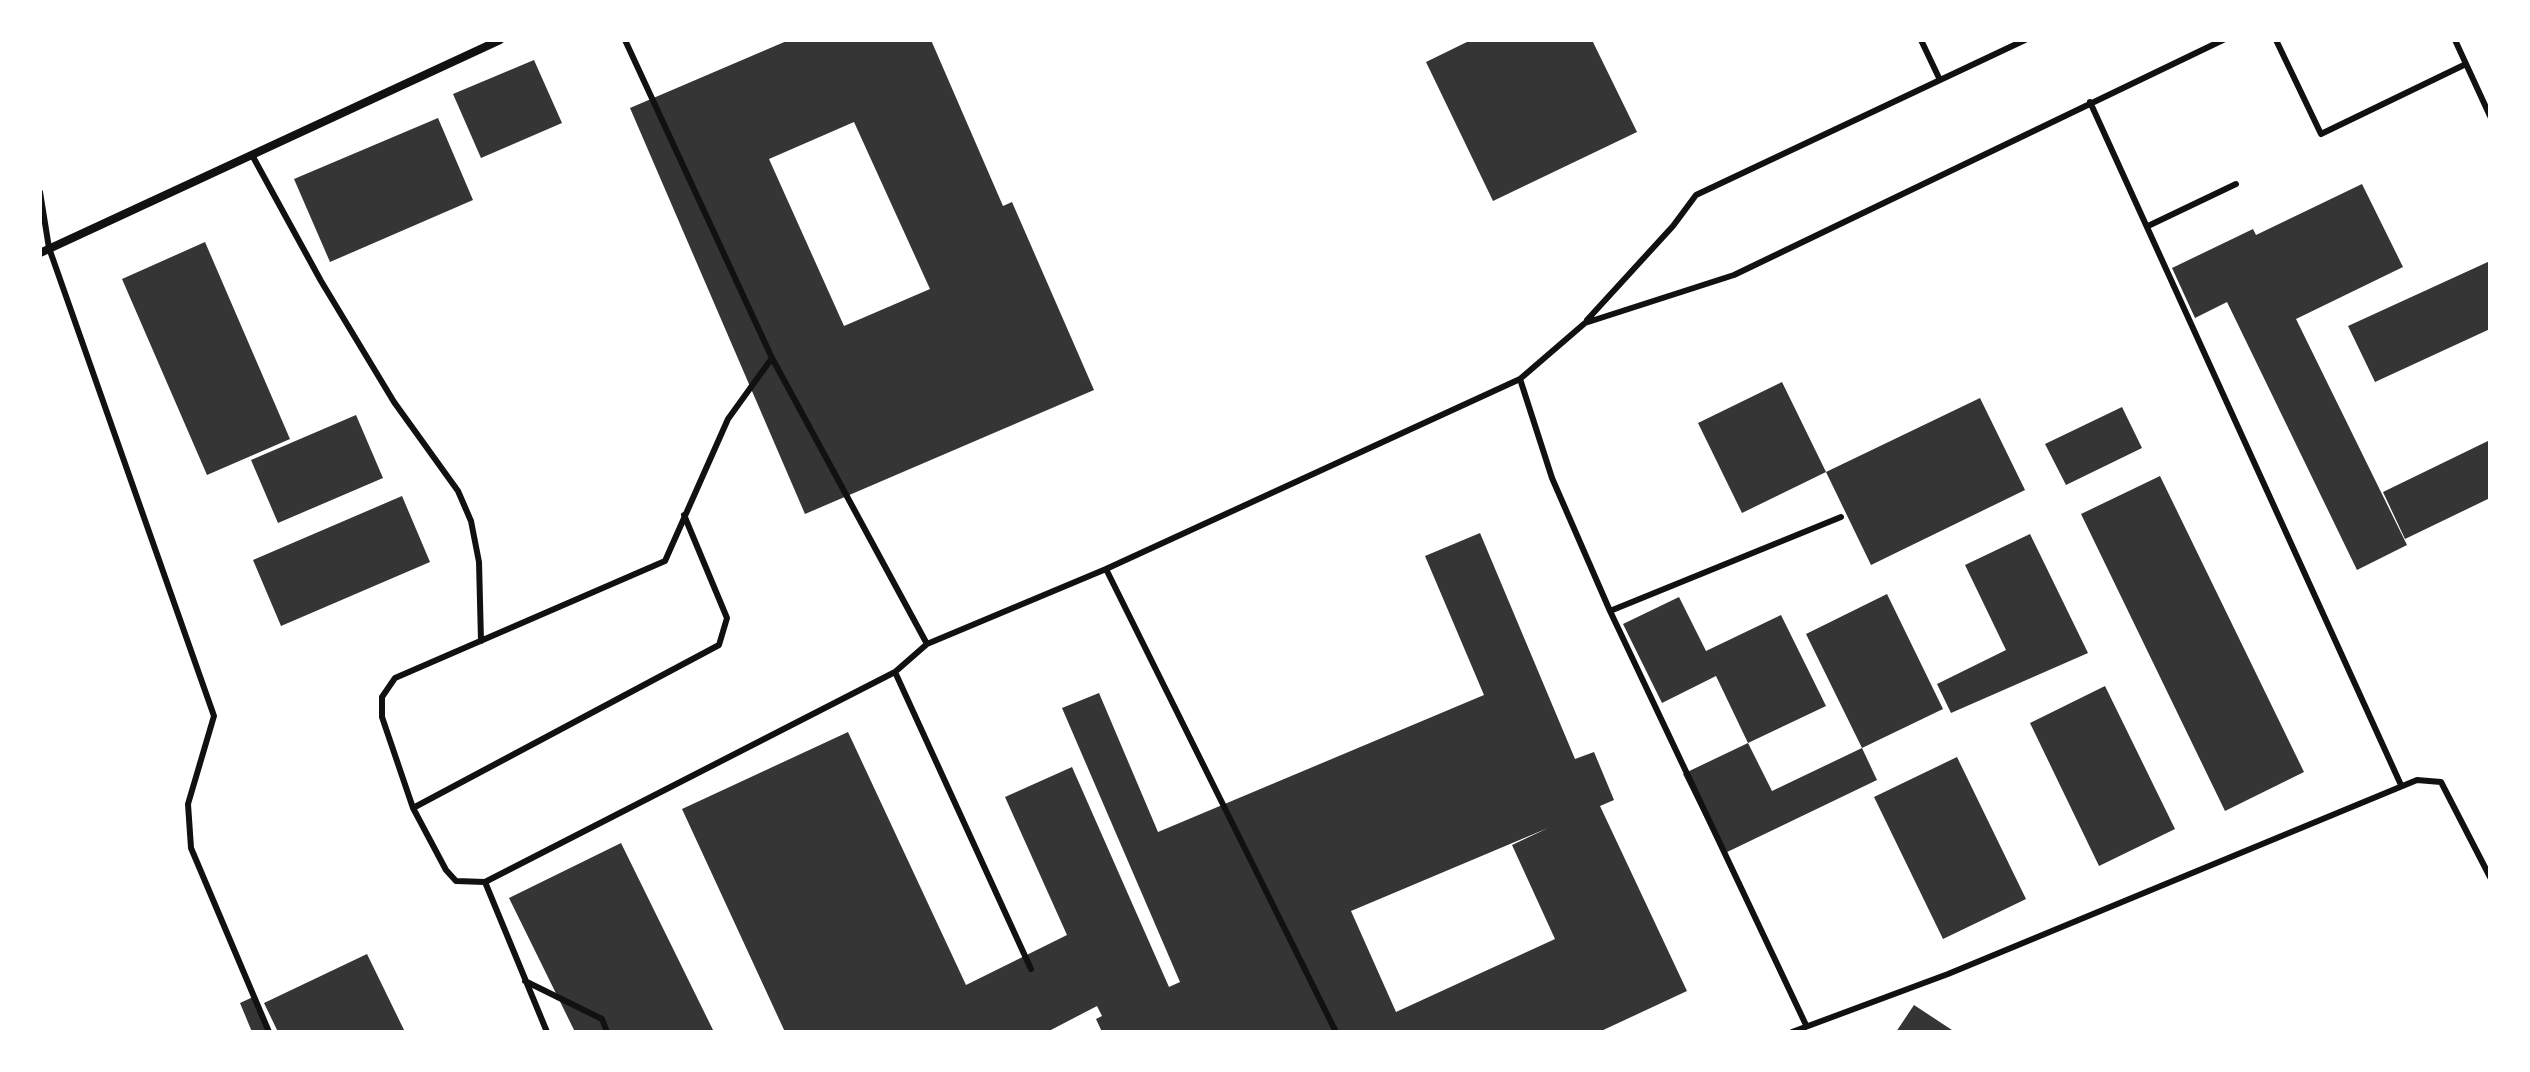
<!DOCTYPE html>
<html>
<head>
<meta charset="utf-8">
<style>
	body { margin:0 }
	#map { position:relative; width:2530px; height:1072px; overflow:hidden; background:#fff; font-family:"Sofia Sans Condensed",sans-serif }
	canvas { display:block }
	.frame { position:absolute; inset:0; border:42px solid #fff; pointer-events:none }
</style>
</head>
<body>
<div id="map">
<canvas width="2530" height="1072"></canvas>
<div class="frame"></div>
</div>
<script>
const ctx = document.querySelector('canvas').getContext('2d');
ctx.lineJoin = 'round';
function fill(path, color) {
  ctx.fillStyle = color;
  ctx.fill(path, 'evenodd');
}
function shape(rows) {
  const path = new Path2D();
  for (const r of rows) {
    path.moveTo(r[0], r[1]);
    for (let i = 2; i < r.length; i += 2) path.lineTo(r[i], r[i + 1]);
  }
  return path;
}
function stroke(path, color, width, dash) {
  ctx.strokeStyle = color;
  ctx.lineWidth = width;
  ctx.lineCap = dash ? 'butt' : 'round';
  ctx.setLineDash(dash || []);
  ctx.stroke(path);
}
fill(shape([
	[789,40,931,40,1003,206,1012,202,1094,390,805,514,630,108],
	[854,122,930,289,844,326,769,159],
	[1471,40,1592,40,1637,132,1493,201,1426,62],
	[534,60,562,123,481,158,453,94],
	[438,118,473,200,330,262,294,179],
	[2362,184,2403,267,2296,319,2407,545,2357,570,2227,302,2195,318,2172,268,2253,229,2256,235],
	[205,242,290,439,207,475,122,279],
	[2490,261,2490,329,2375,382,2348,326],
	[1782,382,1826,472,1742,513,1698,423],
	[1980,398,2025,490,1871,565,1826,472],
	[2122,407,2142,448,2066,485,2045,444],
	[356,415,383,478,278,523,251,460],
	[2490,440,2490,498,2405,539,2383,492],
	[2160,476,2304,772,2225,811,2081,514],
	[402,496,430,562,281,626,253,560],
	[1480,533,1575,759,1594,752,1614,800,1600,806,1687,991,1599,1032,1102,1032,1096,1019,1102,1016,1097,1006,1047,1032,785,1032,682,809,848,732,966,985,1067,935,1005,797,1072,767,1169,987,1180,982,1062,708,1099,693,1158,832,1484,695,1425,556],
	[1548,828,1512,845,1555,939,1396,1012,1351,911],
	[2030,534,2088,653,1951,713,1937,684,2006,650,1965,565],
	[1887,594,1943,709,1862,748,1806,634],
	[1679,597,1706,651,1781,615,1826,706,1748,743,1716,676,1662,703,1623,624],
	[2105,686,2175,829,2099,866,2030,723],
	[1748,743,1772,791,1862,748,1877,780,1723,854,1683,774],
	[1957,757,2026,899,1943,939,1874,797],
	[621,843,714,1032,575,1032,509,898],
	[367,954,405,1032,278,1032,264,1003],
	[253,997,268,1032,252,1032,240,1003],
	[1914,1005,1955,1032,1896,1032]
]), '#353535');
stroke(shape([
	[625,40,772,358,927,644],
	[1921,40,1940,80],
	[2276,40,2321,134,2466,64],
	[2455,40,2490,116],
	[2090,102,2401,785],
	[252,155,321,281,394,402,458,491,471,521,479,562,481,641],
	[40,192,49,248,214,716,188,804,191,848,269,1032],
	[2148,226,2236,184],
	[1587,320,1673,226,1696,195,2025,40],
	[772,358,728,419,665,561,395,678,382,697,382,717,413,808,446,870,456,881,485,882,895,672,927,644,1106,569,1520,379,1585,323,1734,275,2223,40],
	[1520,379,1552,478,1610,611,1806,1025],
	[1106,569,1336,1032],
	[1610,611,1841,517],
	[895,672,1031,969],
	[413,808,719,645,727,618,684,515],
	[485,882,547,1032],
	[525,981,602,1019,607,1032],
	[1792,1032,1948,974,2417,780,2441,782,2490,877]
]), '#111', 6);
stroke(shape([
	[40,253,500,40]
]), '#111', 8);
</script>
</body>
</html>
